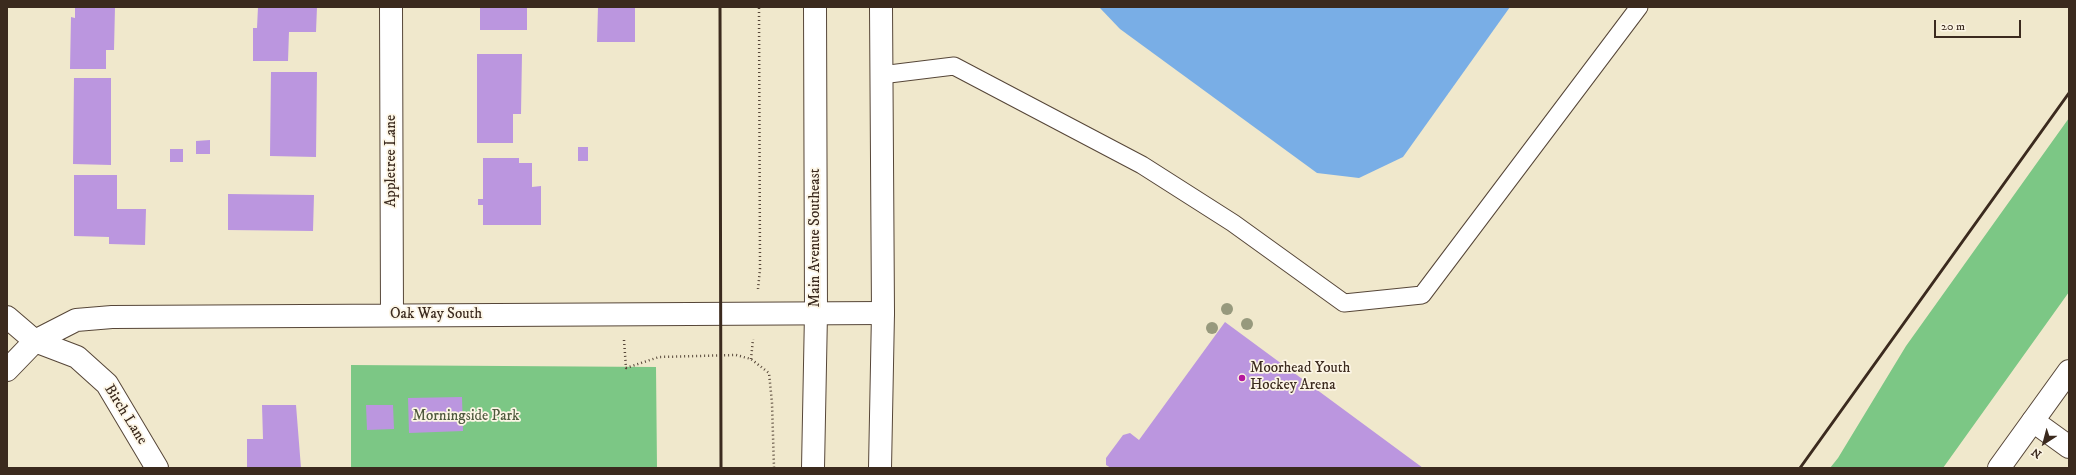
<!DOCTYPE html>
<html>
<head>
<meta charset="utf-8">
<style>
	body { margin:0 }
	#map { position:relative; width:2076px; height:475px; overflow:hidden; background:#f0e8cc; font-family:"IM FELL DW Pica",serif }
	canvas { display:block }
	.frame { position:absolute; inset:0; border:8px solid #3b2a1e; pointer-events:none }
	.north { position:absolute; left:2024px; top:423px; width:40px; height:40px; -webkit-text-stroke:3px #fcf5e5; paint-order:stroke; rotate:216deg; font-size:11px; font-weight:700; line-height:16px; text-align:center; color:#3b2a1e }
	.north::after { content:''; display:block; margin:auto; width:14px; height:18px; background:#3b2a1e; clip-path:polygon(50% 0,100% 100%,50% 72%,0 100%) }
	.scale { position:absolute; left:1934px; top:20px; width:87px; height:18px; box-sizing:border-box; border:2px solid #3b2a1e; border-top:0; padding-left:5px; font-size:12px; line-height:14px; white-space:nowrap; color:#3b2a1e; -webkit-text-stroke:3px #fcf5e5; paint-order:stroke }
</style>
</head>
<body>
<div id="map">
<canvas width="2076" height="475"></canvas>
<div class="frame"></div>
<div class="north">N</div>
<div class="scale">20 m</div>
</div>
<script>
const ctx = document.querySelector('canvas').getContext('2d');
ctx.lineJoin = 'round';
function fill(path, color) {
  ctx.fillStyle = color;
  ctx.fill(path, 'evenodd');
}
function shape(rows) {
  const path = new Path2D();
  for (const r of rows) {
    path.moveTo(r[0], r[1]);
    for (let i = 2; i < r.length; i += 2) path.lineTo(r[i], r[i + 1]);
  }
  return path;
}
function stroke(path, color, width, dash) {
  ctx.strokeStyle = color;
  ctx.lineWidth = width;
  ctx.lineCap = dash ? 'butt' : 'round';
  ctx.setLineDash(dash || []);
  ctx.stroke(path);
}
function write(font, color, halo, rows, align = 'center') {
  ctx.font = font + ' "IM FELL DW Pica",serif';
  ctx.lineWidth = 3.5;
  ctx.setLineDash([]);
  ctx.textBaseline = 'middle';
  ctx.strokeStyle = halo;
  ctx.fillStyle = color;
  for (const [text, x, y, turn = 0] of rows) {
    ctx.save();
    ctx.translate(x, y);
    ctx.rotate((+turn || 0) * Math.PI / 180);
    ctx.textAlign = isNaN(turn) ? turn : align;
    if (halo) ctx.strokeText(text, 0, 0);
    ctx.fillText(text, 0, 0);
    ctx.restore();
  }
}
fill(shape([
	[2069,118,2069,292,1943,468,1830,468,1838,458,1906,346],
	[351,365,656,367,657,468,351,468]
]), '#7cc785');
fill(shape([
	[1099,7,1510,7,1403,157,1359,178,1317,173,1120,29]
]), '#79aee6');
fill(shape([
	[75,7,115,7,114,50,106,50,106,69,70,69,71,17,75,18],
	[258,7,317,7,316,32,289,32,288,61,253,61,253,28,257,28],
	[480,7,527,7,527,30,480,30],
	[598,7,635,7,635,42,597,42],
	[477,54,522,54,521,114,513,114,513,143,477,143],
	[271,72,317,72,316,157,270,156],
	[74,78,111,78,111,165,73,164],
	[210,140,210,154,196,154,196,141],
	[578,147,588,147,588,161,578,161],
	[170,149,183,149,183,162,170,162],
	[483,158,519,158,519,163,532,163,532,187,541,186,541,225,483,225,483,205,478,205,478,199,483,199],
	[74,175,117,175,117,209,146,209,145,245,109,244,109,237,74,236],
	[228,194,314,195,313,231,228,230],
	[1225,322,1423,468,1111,468,1106,465,1106,458,1123,435,1130,433,1139,440],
	[462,397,463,431,409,433,408,398],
	[262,405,296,405,301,468,247,468,247,439,263,439],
	[366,405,393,405,394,429,367,430]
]), '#bb96df');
const lane = shape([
	[881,75,954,66,1142,165,1233,223,1344,303,1422,295,1639,7]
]);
const street = shape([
	[391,7,392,315],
	[7,317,35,341,77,357,107,384,157,468],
	[7,370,35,341,76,320,112,317,883,313],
	[2033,421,2069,447]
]);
const secondary = shape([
	[1999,468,2069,371]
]);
const primary = shape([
	[813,468,816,313,815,7],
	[880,468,883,313,881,7]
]);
stroke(lane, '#564638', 19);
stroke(street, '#564638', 24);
stroke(secondary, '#564638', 24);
stroke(primary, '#564638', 24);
stroke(shape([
	[758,289,760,269,759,7],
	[624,340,626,368,659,357,736,355,751,359,769,373,772,403,774,468],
	[751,359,753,339]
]), '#564638', 2.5, [1, 3]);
stroke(lane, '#fff', 17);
stroke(street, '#fff', 22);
stroke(secondary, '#fff', 22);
stroke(primary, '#fff', 22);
stroke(shape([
	[720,7,721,468],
	[1800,468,2069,93]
]), '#3b2a1e', 3);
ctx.fillStyle = '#97997d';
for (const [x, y] of [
	[1227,309],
	[1247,324],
	[1212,328]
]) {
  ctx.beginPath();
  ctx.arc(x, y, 6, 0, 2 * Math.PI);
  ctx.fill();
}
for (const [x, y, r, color] of [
	[1242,378,4,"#b5179e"]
]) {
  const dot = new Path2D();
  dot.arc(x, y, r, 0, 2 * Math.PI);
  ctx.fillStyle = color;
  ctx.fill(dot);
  stroke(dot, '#fcf5e5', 1.5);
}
write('15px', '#3b2a1e', '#fcf5e5', [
	["Appletree Lane",392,161,-90],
	["Main Avenue Southeast",816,238,-90],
	["Oak Way South",436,315],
	["Birch Lane",125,415,58]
]);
write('15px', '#3b2a1e', '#fcf5e5', [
	["Moorhead Youth",1250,369],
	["Hockey Arena",1250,386]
], 'left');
write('15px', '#4e593d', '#fcf5e5', [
	["Morningside Park",466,417]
]);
</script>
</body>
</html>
